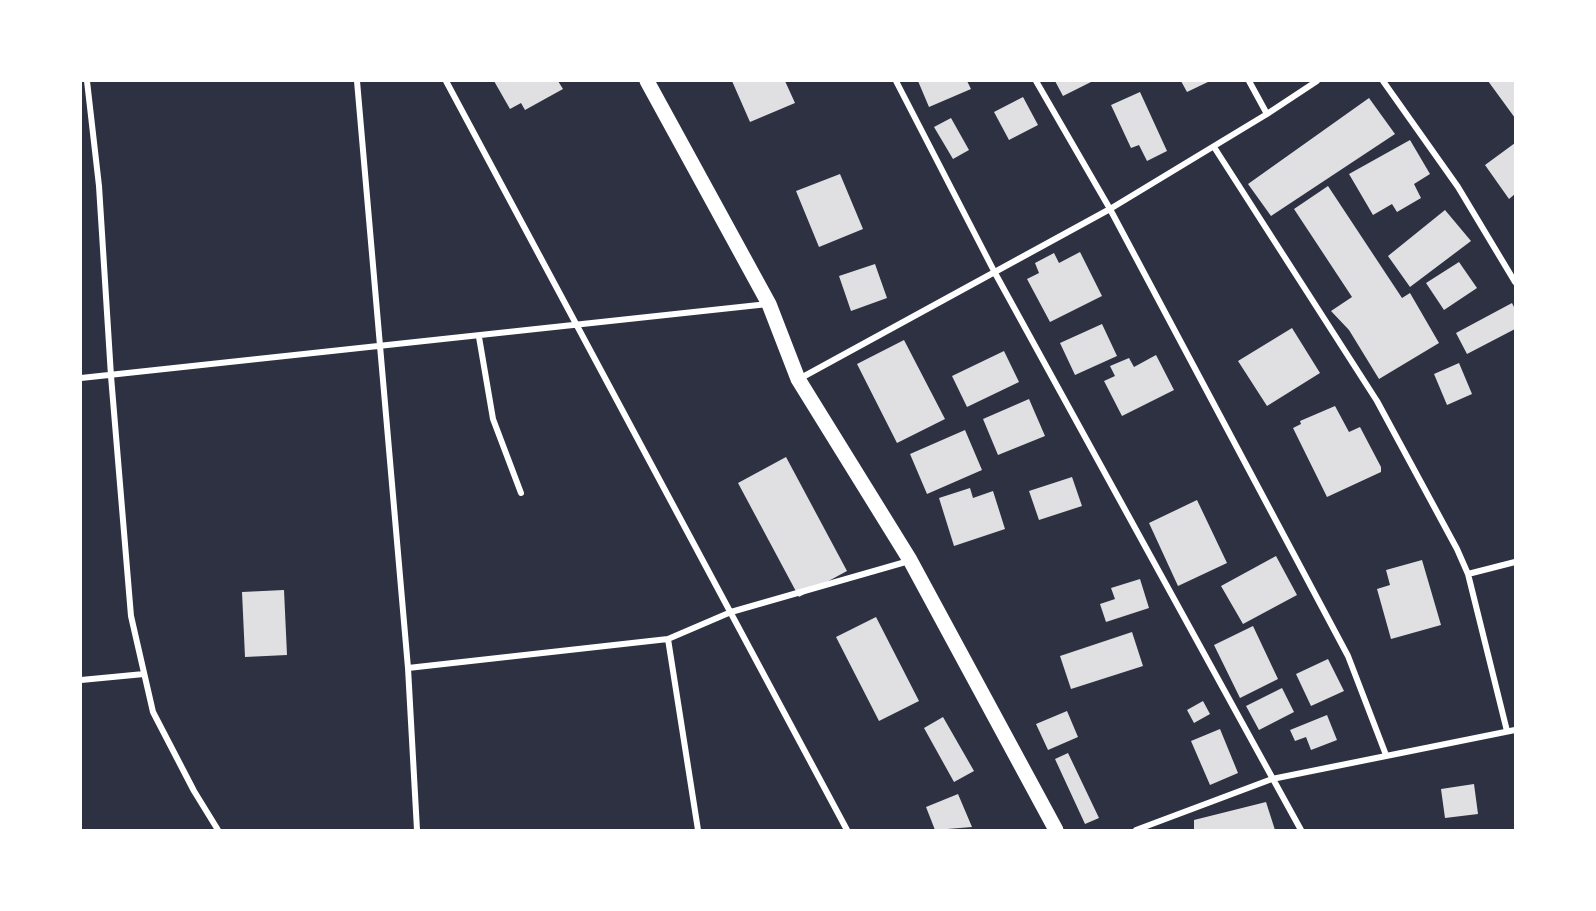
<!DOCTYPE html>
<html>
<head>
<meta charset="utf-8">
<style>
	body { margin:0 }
	#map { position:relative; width:1596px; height:911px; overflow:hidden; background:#2d3142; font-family:"Varela Round",sans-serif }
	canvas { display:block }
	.frame { position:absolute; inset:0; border:82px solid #fff; pointer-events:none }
</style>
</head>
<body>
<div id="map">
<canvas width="1596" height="911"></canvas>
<div class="frame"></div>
</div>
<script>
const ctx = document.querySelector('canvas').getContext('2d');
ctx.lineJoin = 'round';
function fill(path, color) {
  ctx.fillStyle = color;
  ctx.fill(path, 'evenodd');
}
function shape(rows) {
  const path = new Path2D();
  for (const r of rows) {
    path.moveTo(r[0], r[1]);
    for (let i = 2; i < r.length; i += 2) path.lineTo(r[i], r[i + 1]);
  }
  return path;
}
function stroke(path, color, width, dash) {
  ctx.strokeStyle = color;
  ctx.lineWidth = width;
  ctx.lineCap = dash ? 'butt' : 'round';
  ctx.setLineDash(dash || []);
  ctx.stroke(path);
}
fill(shape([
	[494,81,558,81,563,89,525,110,521,103,510,109],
	[732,81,785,81,795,103,750,122],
	[918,81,967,81,971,89,929,107],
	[1055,81,1093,81,1063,96],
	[1181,81,1210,81,1187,92],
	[1488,81,1515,81,1515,118],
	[1140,92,1167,151,1147,161,1139,145,1131,148,1111,105],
	[1023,97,1038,125,1009,140,994,112],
	[1369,98,1395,134,1271,216,1248,184],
	[951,118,969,150,953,159,934,127],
	[1410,140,1430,174,1414,184,1421,198,1397,212,1392,204,1373,215,1349,174],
	[1515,143,1515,194,1509,199,1485,165],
	[840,174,863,229,819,247,796,191],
	[1328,186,1402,298,1410,293,1439,343,1379,379,1349,330,1331,311,1352,297,1294,209],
	[1445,210,1471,241,1410,287,1388,256],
	[1080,252,1102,296,1050,322,1027,279,1039,273,1035,263,1054,253,1059,263],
	[1459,262,1477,288,1444,310,1426,283],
	[875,264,887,298,851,311,839,276],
	[1512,303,1515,309,1515,329,1467,354,1456,333],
	[1102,324,1117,356,1075,375,1060,343],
	[1292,328,1320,373,1267,406,1238,361],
	[904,340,945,419,897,443,857,364],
	[1004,351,1019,382,967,407,952,376],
	[1156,355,1174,390,1122,416,1104,381,1115,376,1110,366,1129,358,1134,367],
	[1459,363,1472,394,1447,405,1434,374],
	[1029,399,1045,436,998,455,983,419],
	[1335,406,1349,432,1360,427,1381,467,1381,472,1327,497,1293,428,1301,424,1300,421],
	[965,430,982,470,927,494,910,454],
	[786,457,847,571,799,597,738,483],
	[1072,477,1082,506,1039,520,1029,491],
	[970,488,973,498,993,491,1005,529,954,546,939,498],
	[1197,500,1227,563,1178,586,1149,523],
	[1276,556,1297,595,1243,624,1221,586],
	[1422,560,1441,625,1391,639,1377,589,1390,585,1386,570],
	[1140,579,1149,608,1106,622,1100,604,1115,599,1111,588],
	[284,590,287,655,245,657,242,592],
	[876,617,919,701,879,721,836,637],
	[1253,626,1278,679,1240,698,1214,645],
	[1132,632,1143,666,1071,689,1060,656],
	[1328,659,1344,691,1311,706,1296,674],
	[1282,688,1294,712,1259,730,1246,706],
	[1203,701,1210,714,1194,723,1187,710],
	[1067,711,1078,737,1048,750,1036,724],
	[1327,715,1337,740,1311,750,1306,737,1295,741,1290,730],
	[943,717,974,771,954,782,924,728],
	[1220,729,1238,773,1210,785,1191,741],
	[1068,753,1099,818,1085,824,1055,759],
	[1474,784,1478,814,1445,818,1441,789],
	[958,794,972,827,935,830,926,807],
	[1266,802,1275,830,1194,830,1194,820]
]), '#e0e0e3');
stroke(shape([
	[87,81,99,186,111,376,131,616,153,712,194,791,218,830],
	[357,81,408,668,417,830],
	[446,81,847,830],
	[896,81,995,273,1301,830],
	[1036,81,1110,209,1348,656,1386,755],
	[1249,81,1267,114],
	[1383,81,1458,187,1515,282],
	[1214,147,1377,401,1457,549,1468,574,1507,731],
	[479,337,493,419,521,493],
	[81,378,768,304],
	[799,379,1110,209,1267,114,1317,81],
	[1468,574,1515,562],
	[668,639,698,830],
	[408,668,668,639,731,612,909,561],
	[81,680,144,674],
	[1136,830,1272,779,1515,730]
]), '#fff', 6);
stroke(shape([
	[647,81,769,304,798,379,910,560,1056,830]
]), '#fff', 15);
</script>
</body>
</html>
